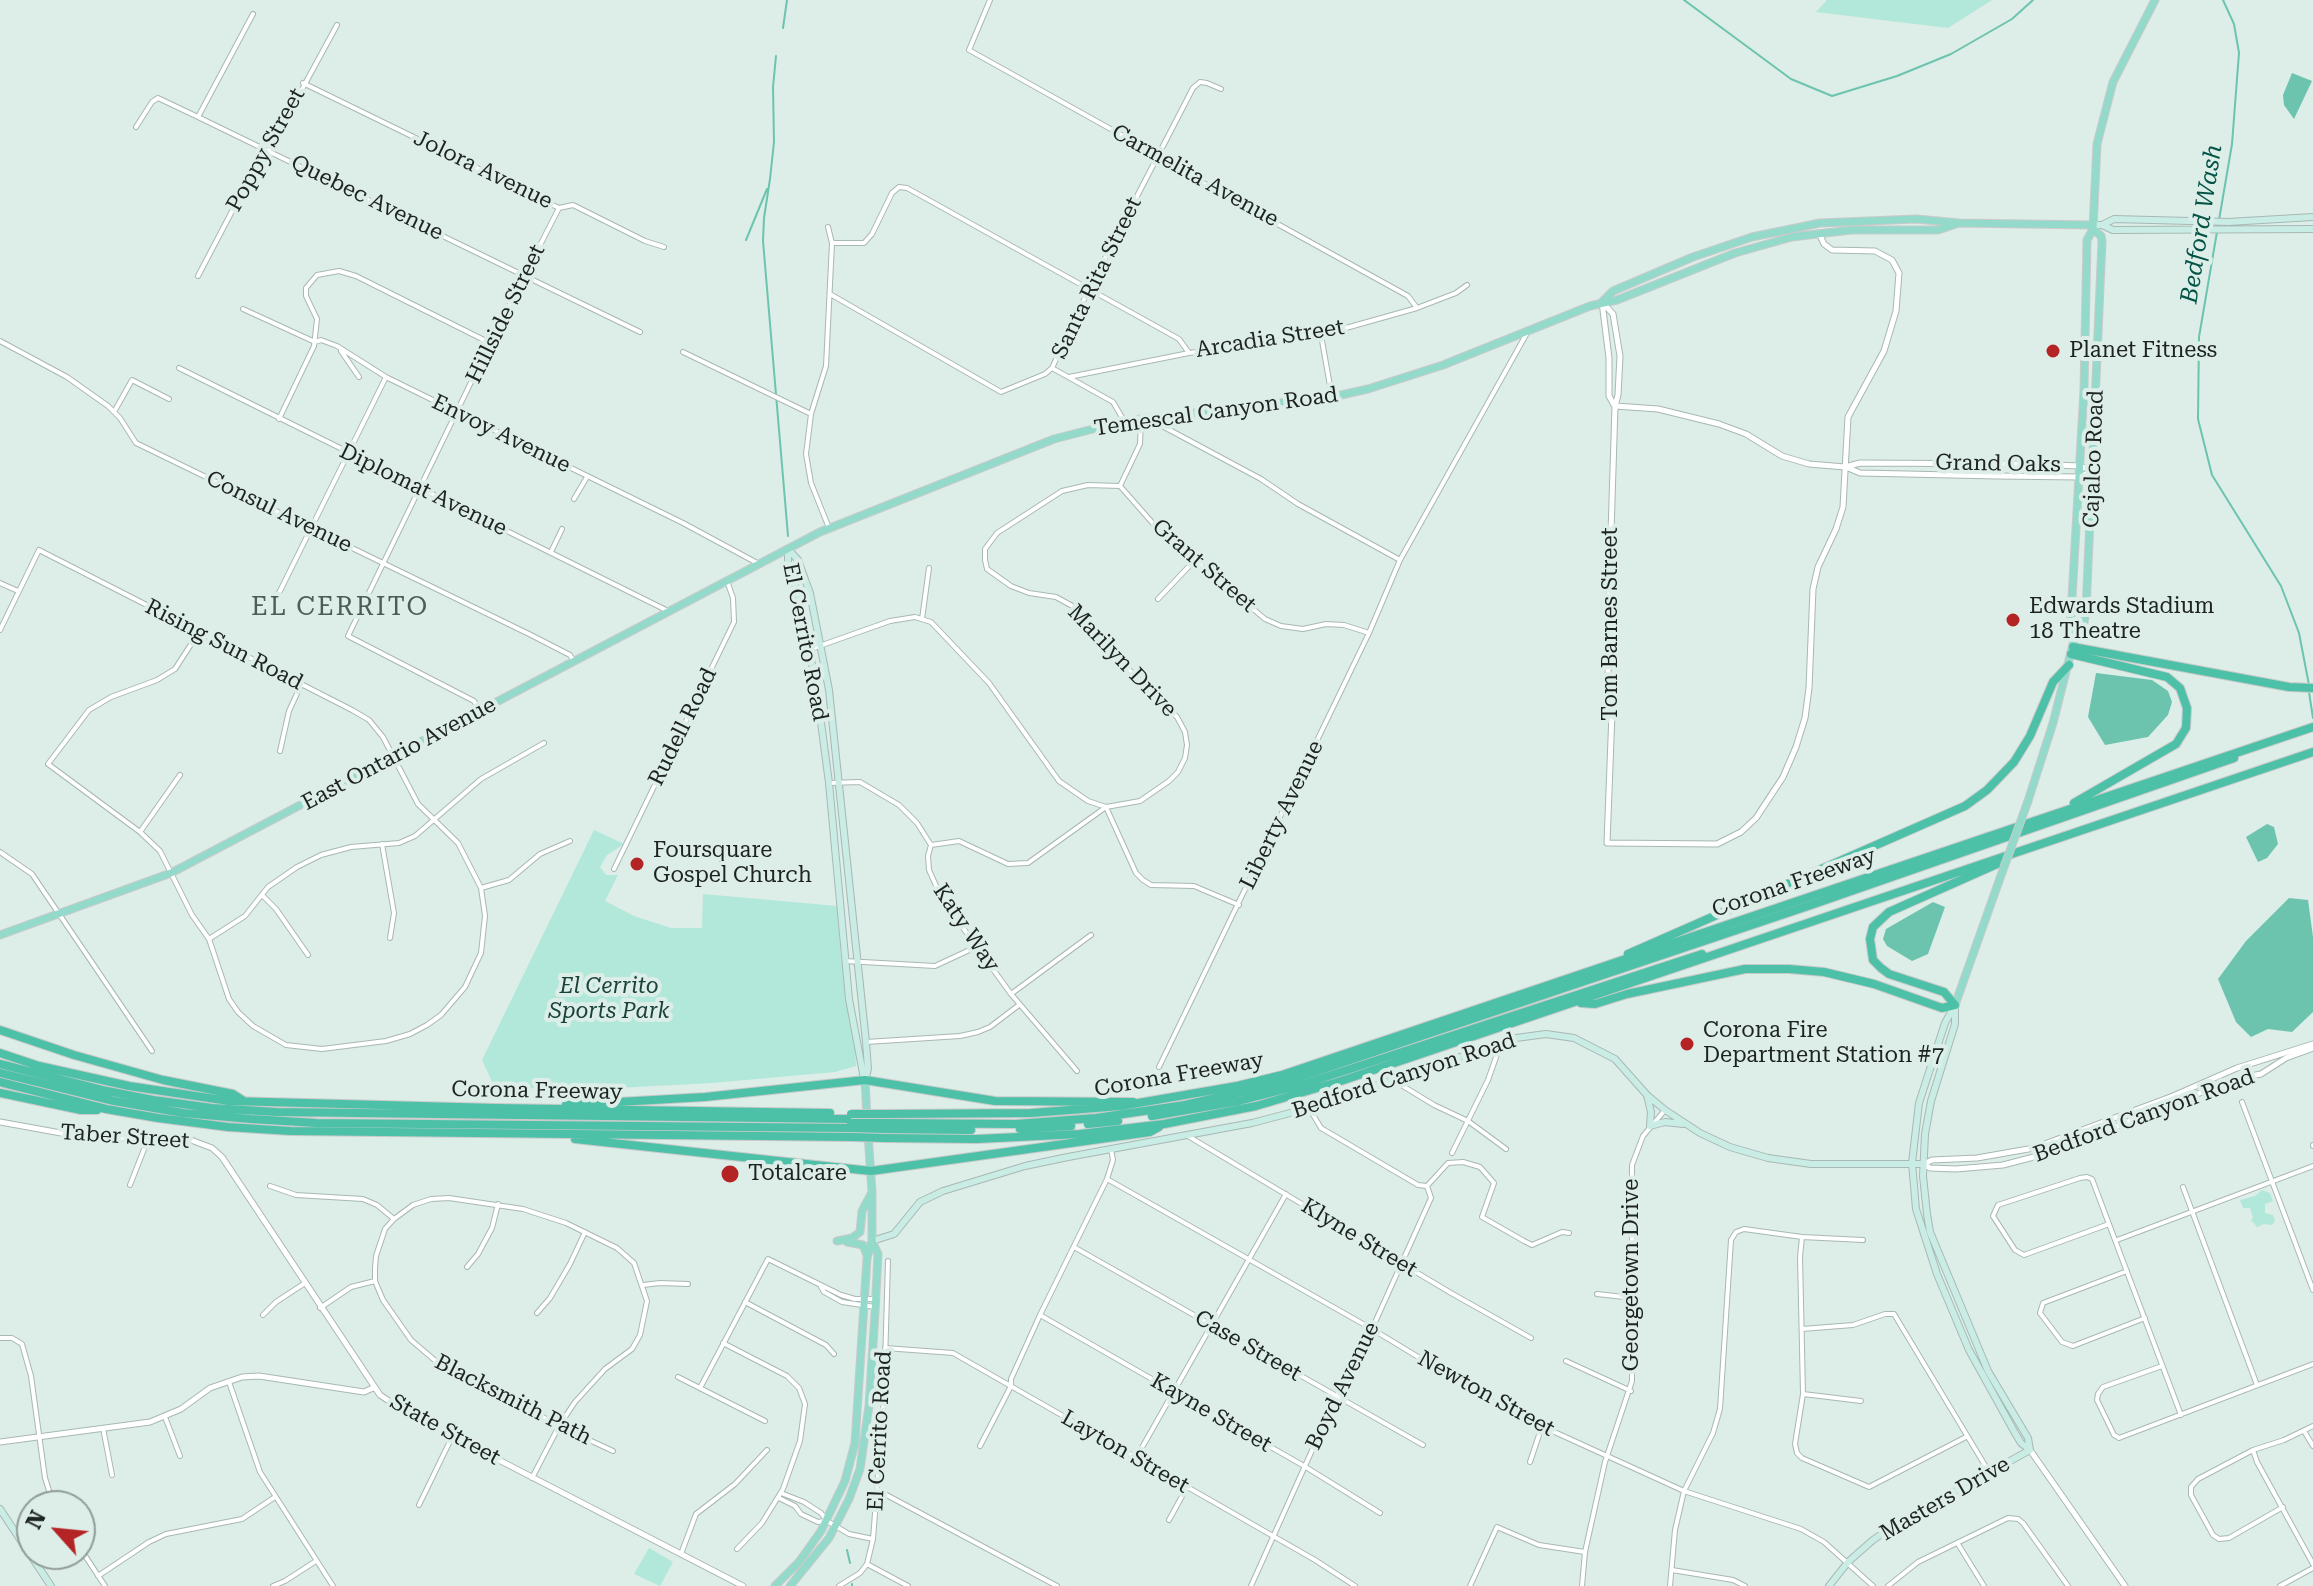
<!DOCTYPE html>
<html>
<head>
<meta charset="utf-8">
<style>
	body { margin:0 }
	#map { position:relative; width:2313px; height:1586px; overflow:hidden; background:#ddede8; font-family:"Roboto Serif",serif }
	canvas { display:block }
	.north { position:absolute; left:16px; top:1490px; width:80px; height:80px; box-sizing:border-box; background:#ddede8; border:2px solid #909c98; border-radius:50%; rotate:297deg; font-size:22px; font-weight:700; line-height:32px; text-align:center; color:#1d2321 }
	.north::after { content:''; display:block; margin:auto; width:28px; height:36px; background:#b42425; clip-path:polygon(50% 0,100% 100%,50% 72%,0 100%) }
</style>
</head>
<body>
<div id="map">
<canvas width="2313" height="1586"></canvas>
<div class="north">N</div>
</div>
<script>
const ctx = document.querySelector('canvas').getContext('2d');
ctx.lineJoin = 'round';
function fill(path, color) {
  ctx.fillStyle = color;
  ctx.fill(path, 'evenodd');
}
function shape(rows) {
  const path = new Path2D();
  for (const r of rows) {
    path.moveTo(r[0], r[1]);
    for (let i = 2; i < r.length; i += 2) path.lineTo(r[i], r[i + 1]);
  }
  return path;
}
function stroke(path, color, width, dash) {
  ctx.strokeStyle = color;
  ctx.lineWidth = width;
  ctx.lineCap = dash ? 'butt' : 'round';
  ctx.setLineDash(dash || []);
  ctx.stroke(path);
}
function write(font, color, halo, rows, align = 'center') {
  ctx.font = font + ' "Roboto Serif",serif';
  ctx.lineWidth = 8;
  ctx.setLineDash([]);
  ctx.textBaseline = 'middle';
  ctx.strokeStyle = halo;
  ctx.fillStyle = color;
  for (const [text, x, y, turn = 0] of rows) {
    ctx.save();
    ctx.translate(x, y);
    ctx.rotate((+turn || 0) * Math.PI / 180);
    ctx.textAlign = isNaN(turn) ? turn : align;
    if (halo) ctx.strokeText(text, 0, 0);
    ctx.fillText(text, 0, 0);
    ctx.restore();
  }
}
fill(shape([
	[1827,0,1992,0,1948,28,1816,12],
	[594,830,624,844,607,855,600,867,606,875,618,875,605,901,634,916,671,928,702,928,703,894,837,906,841,959,852,996,856,1066,835,1072,712,1083,598,1089,495,1088,482,1060],
	[2262,1190,2270,1193,2273,1201,2265,1204,2265,1213,2273,1215,2275,1221,2272,1225,2264,1224,2257,1227,2251,1220,2253,1218,2250,1208,2243,1208,2240,1200,2255,1196],
	[649,1548,673,1562,660,1586,634,1574]
]), '#b2e8d9');
fill(shape([
	[2292,73,2312,81,2294,119,2284,105,2283,95],
	[2096,673,2152,680,2168,691,2172,702,2168,715,2148,737,2105,745,2088,717],
	[2267,824,2274,827,2278,844,2267,858,2258,862,2246,837],
	[2289,898,2308,900,2313,937,2313,1012,2292,1032,2268,1029,2251,1037,2236,1022,2218,979,2246,941],
	[1933,902,1945,907,1928,954,1912,961,1887,946,1883,939,1886,929]
]), '#6cc4af');
stroke(shape([
	[1684,0,1791,79,1832,96,1897,76,1951,54,2012,19,2033,0],
	[2223,0,2234,24,2239,53,2232,144,2199,337,2198,419,2212,475,2281,586,2299,633,2309,685],
	[783,28,787,0],
	[770,179,764,218,763,241,788,536],
	[770,179,774,142,773,87,776,56],
	[746,240,767,189],
	[2309,692,2313,718],
	[847,1550,850,1563],
	[852,1586,852,1584]
]), '#6cc4af', 2);
const minor = shape([
	[990,0,969,50,1159,156,1167,163,1408,296,1417,308],
	[253,14,198,117,640,332],
	[303,83,559,208,573,205,645,241,664,247],
	[136,127,152,102,158,98,198,117],
	[828,227,832,243,826,366,811,414,806,454,811,483,829,528],
	[832,243,864,243,872,234,892,193,899,187,907,188,1179,339,1189,353],
	[198,276,260,158,269,150,337,25],
	[830,294,1001,392,1045,374,1052,368],
	[243,309,315,342,321,340,337,346,386,377,683,523,759,564],
	[1321,335,1332,397],
	[0,341,67,377,108,406,120,418,136,443,529,634,570,655,573,660],
	[341,351,359,377],
	[683,352,811,414],
	[179,368,668,611],
	[1052,368,1088,291,1193,88,1200,82,1207,83,1221,89],
	[1052,368,1113,402,1123,419],
	[1069,377,1189,353,1321,335,1417,308,1456,293,1467,285],
	[114,412,132,380,169,399],
	[279,419,314,346,317,319,306,296,306,288,317,275,339,271,356,276,490,343],
	[1151,420,1261,479,1298,504,1400,560],
	[1120,486,1157,528,1265,619,1281,626,1303,629,1326,624,1344,625,1369,633],
	[1120,486,1140,444,1141,420],
	[574,499,587,477],
	[551,552,562,529],
	[0,583,18,591],
	[278,595,386,377],
	[1158,599,1194,561],
	[922,619,929,568],
	[0,630,39,550,352,710,369,720,383,737,418,804,458,843,481,888,485,916,481,953,465,987,441,1015,427,1025,410,1034,386,1041,322,1049,286,1045,253,1026,238,1012,229,999,209,939,192,915,160,851,140,832,48,764,89,710,111,697,157,680,175,669,199,632],
	[811,649,890,621,915,617,931,622,989,683,1059,781,1088,801,1106,807,1140,801,1169,781,1178,772,1185,758,1187,745,1185,732,1177,717,1103,644,1076,608,1056,597,1029,593,1011,586,987,569,985,560,985,549,997,533,1062,491,1088,485,1120,486],
	[479,710,474,701,348,636,490,343,559,208],
	[280,751,289,711,301,685],
	[829,783,860,782,899,805,917,823,931,845,928,856,929,870,942,899,1011,994,1077,1071],
	[140,832,180,775],
	[382,844,394,913,390,938],
	[931,845,959,841,1008,864,1028,863,1106,807,1136,873,1143,880,1151,885,1194,886,1239,905],
	[0,852,32,874,152,1051],
	[614,869,734,622,733,598,727,581],
	[481,888,509,880,540,854,570,841],
	[262,895,276,909,308,955],
	[209,939,245,916,268,887,297,867,321,855,351,847,399,843,415,836,481,779,544,743],
	[845,961,935,966,976,947],
	[1011,994,1091,935],
	[866,1042,960,1036,978,1032,990,1027,1019,1005],
	[1159,1067,1369,633,1400,560,1527,333],
	[1393,1080,1434,1105,1468,1121,1506,1149],
	[2242,1102,2313,1290],
	[1309,1108,1321,1128,1418,1185,1427,1186,1448,1163,1463,1162,1480,1167,1494,1183,1482,1217,1524,1241,1532,1245,1562,1232,1569,1233],
	[1188,1136,1451,1293,1531,1338],
	[2313,1145,2313,1146],
	[1452,1153,1488,1080,1501,1043],
	[1107,1179,1372,1329,1504,1409,1684,1491,1801,1529,1824,1542,1873,1586],
	[130,1185,148,1139],
	[270,1186,296,1195,363,1199,377,1205,394,1219],
	[2183,1187,2257,1385],
	[2109,1224,2024,1255,2015,1250,1993,1216,1998,1205,2080,1178,2087,1177,2092,1179,2181,1415],
	[1802,1237,1800,1257,1803,1394,1795,1444,1797,1453,1802,1458,1869,1487,1966,1437],
	[2117,1240,2313,1166],
	[1074,1247,1423,1445],
	[467,1267,478,1254,492,1228,498,1204],
	[2127,1271,2043,1303,2040,1313,2062,1342,2073,1346,2145,1318],
	[643,1285,660,1283,688,1284],
	[821,1287,824,1292,842,1302,875,1307],
	[1597,1294,1633,1298],
	[745,1302,826,1345,834,1354],
	[320,1308,351,1287,375,1281],
	[537,1313,550,1298,570,1264,585,1232],
	[263,1315,276,1302,305,1283],
	[1040,1315,1304,1466,1380,1513],
	[1802,1329,1853,1325,1885,1314,1894,1314,1989,1472],
	[0,1338,12,1338,22,1344,31,1376,45,1478,54,1506],
	[723,1343,787,1376,799,1388,805,1404,800,1441,783,1489,762,1523,737,1549],
	[885,1348,953,1353,1315,1560,1355,1586],
	[1566,1361,1631,1391],
	[2162,1366,2103,1387,2098,1394,2097,1400,2114,1435,2119,1438,2313,1364],
	[678,1377,765,1421],
	[229,1382,260,1472,333,1586],
	[700,1388,768,1259,841,1295,855,1299,875,1299],
	[1803,1394,1861,1401],
	[165,1417,180,1456],
	[103,1428,112,1475],
	[2304,1431,2313,1446],
	[980,1446,1011,1386,1011,1379,1040,1315,1107,1179,1113,1160,1111,1149],
	[2253,1450,2257,1462,2313,1564],
	[1136,1458,1286,1194],
	[1530,1462,1542,1426],
	[532,1478,559,1426,575,1402,605,1369,632,1349,640,1335,647,1301,634,1263,617,1248,566,1223,523,1209,449,1198,431,1199,413,1205,394,1219,385,1229,376,1256,375,1268,375,1281,383,1300,411,1340,445,1369,486,1391,525,1407,559,1426,613,1451],
	[879,1491,1057,1586],
	[781,1493,804,1502,821,1513,827,1521,849,1534,873,1539],
	[779,1498,795,1506,801,1514,818,1522,824,1521],
	[419,1505,453,1435],
	[2283,1507,2229,1538,2219,1539,2213,1535,2191,1495,2191,1487,2198,1479,2253,1450,2284,1440,2313,1426],
	[1169,1520,1187,1487],
	[1958,1544,1984,1586],
	[80,1548,105,1586],
	[681,1554,696,1514,735,1484,767,1450],
	[867,1564,908,1586],
	[1672,1570,1733,1580,1745,1586],
	[98,1576,149,1542,166,1534,242,1519,275,1497],
	[273,1586,285,1581,316,1561],
	[839,1586,860,1573,867,1564,873,1539,884,1397,888,1261],
	[1251,1586,1336,1397,1372,1329,1431,1198,1427,1186],
	[1470,1586,1497,1527,1539,1545,1585,1552],
	[1582,1586,1585,1552,1605,1462,1632,1381,1632,1165,1643,1136,1665,1110],
	[1670,1586,1675,1530,1684,1491,1713,1433,1720,1409,1731,1240,1736,1232,1744,1229,1802,1237,1863,1240],
	[1888,1586,1918,1562,2008,1518,2018,1519,2023,1523,2068,1586],
	[2280,1586,2313,1568]
]);
const tertiary = shape([
	[1602,302,1609,358,1609,396,1614,405],
	[1603,303,1613,314,1620,356,1618,395,1615,406,1609,596,1608,677,1612,713,1607,843,1717,844,1741,832,1756,818,1783,777,1796,747,1805,718,1809,688,1813,589,1818,567,1836,529,1843,507,1848,417,1884,351,1896,311,1899,273,1892,260,1875,251,1832,250,1824,244,1819,233],
	[1615,406,1658,409,1719,424,1746,434,1782,456,1809,464,1845,467,1860,463,2027,464,2080,466,2093,471],
	[1846,467,1860,473,1997,476,2079,477,2093,471],
	[0,1122,83,1137,191,1140,212,1148,222,1157,380,1395,404,1411,743,1586],
	[1923,1164,1930,1168,1956,1169,2003,1165,2049,1153,2235,1079,2261,1074,2286,1058,2313,1048],
	[1924,1164,1932,1160,1977,1158,2034,1148,2173,1096,2237,1068,2313,1044],
	[0,1442,150,1422,181,1409,210,1388,242,1377,259,1376,364,1392,373,1388],
	[2030,1450,2125,1586]
]);
const secondary = shape([
	[2093,225,2102,225,2113,230,2313,229],
	[2102,225,2114,219,2228,222,2313,217],
	[788,549,798,560,810,593,829,690,866,1042,868,1069,865,1080],
	[788,549,788,563,801,604,817,692,829,783,849,999,864,1079],
	[1955,1005,1945,1023,1919,1103,1912,1163,1916,1209,1937,1274,1969,1350,2015,1433,2021,1443,2030,1450],
	[1955,1009,1955,1024,1931,1101,1925,1134,1923,1176,1927,1214,1930,1232,1988,1371,2028,1438,2030,1450],
	[1647,1095,1651,1112,1650,1126,1665,1122,1683,1124],
	[872,1241,894,1234,920,1202,943,1191,1025,1166,1068,1157,1252,1123,1309,1108,1516,1038,1546,1034,1574,1038,1615,1059,1647,1095,1665,1110,1700,1133,1730,1147,1768,1158,1811,1164,1923,1164],
	[0,1509,51,1586],
	[1829,1586,1848,1562,1873,1540,1901,1521,2030,1450]
]);
const primary = shape([
	[1602,302,1613,291,1693,257,1752,237,1820,223,1916,219,1959,223,2093,225],
	[2074,640,2070,632,2084,390,2087,240,2093,229,2097,144,2113,82,2155,0],
	[2028,801,2053,723,2074,640,2082,634,2086,611,2102,241,2101,236,2093,229],
	[0,935,171,873,820,532,1054,439,1124,421,1332,397,1368,389,1443,365,1590,306,1617,300,1735,253,1792,237,1851,230,1938,230,1959,223],
	[1955,1005,1999,881],
	[865,1080,867,1118],
	[837,1241,852,1238,860,1232,862,1211,871,1194],
	[847,1242,863,1245,867,1255],
	[775,1586,799,1562,821,1531,845,1481,855,1443,867,1258,872,1241,872,1192,868,1134],
	[790,1586,829,1538,849,1499,860,1469,869,1406,875,1313,878,1254,872,1241]
]);
const motorway = shape([
	[2073,647,2289,687,2313,688],
	[2071,654,2167,677,2180,688,2187,708,2186,728,2176,744,2074,803],
	[1628,954,1965,806,1987,790,2014,762,2030,736,2053,682,2069,665],
	[1581,1003,1595,1004,1627,994,1745,969,1789,969,1824,972,1874,984,1942,1008,1955,1005,1944,992,1889,974,1881,968,1873,960,1870,939,1873,927,1889,912,1997,864],
	[0,1030,74,1055,163,1080,233,1094,244,1101],
	[0,1053,39,1066,129,1086,229,1101,496,1108,830,1113],
	[0,1064,102,1090,153,1100,212,1108,276,1112,851,1119],
	[0,1073,114,1101,183,1113,251,1119,316,1123,852,1128],
	[0,1082,106,1109,158,1118,228,1127,290,1131,852,1137],
	[0,1093,81,1110,97,1110],
	[566,1105,705,1097,865,1080,995,1101,1133,1102],
	[883,1114,1031,1113,1121,1106,1237,1086,1282,1075,2313,727],
	[1152,1116,1239,1101,1301,1085,1702,954],
	[884,1123,1016,1124,1096,1118,1185,1105,1285,1082,1814,904,2234,758],
	[1088,1124,1118,1121],
	[884,1129,971,1130],
	[1020,1129,1071,1126],
	[885,1138,977,1139,1080,1134,1164,1124,1256,1106,1341,1081,2313,752],
	[575,1139,871,1171,1150,1132,1159,1127]
]);
stroke(minor, '#a8b8b3', 6);
stroke(tertiary, '#a8b8b3', 7);
stroke(secondary, '#a8b8b3', 8);
stroke(primary, '#c9caca', 9);
stroke(motorway, '#c9caca', 10);
stroke(minor, '#fff', 4);
stroke(tertiary, '#fff', 5);
stroke(secondary, '#c9ece5', 6);
stroke(primary, '#94dacb', 7);
stroke(motorway, '#4cc1a8', 8);
const primaryBridge = shape([
	[1999,881,2028,801]
]);
const motorwayBridge = shape([
	[851,1114,883,1114],
	[851,1123,884,1123],
	[852,1128,884,1129],
	[852,1137,885,1138]
]);
stroke(primaryBridge, '#c9caca', 9, []);
stroke(motorwayBridge, '#c9caca', 10, []);
stroke(primaryBridge, '#94dacb', 7);
stroke(motorwayBridge, '#4cc1a8', 8);
for (const [x, y, r, color] of [
	[2053,351,8,"#b42425"],
	[2013,620,8,"#b42425"],
	[637,864,8,"#b42425"],
	[1687,1044,8,"#b42425"],
	[730,1174,10,"#b42425"]
]) {
  const dot = new Path2D();
  dot.arc(x, y, r, 0, 2 * Math.PI);
  ctx.fillStyle = color;
  ctx.fill(dot);
  stroke(dot, '#ddede8', 3);
}
write('22px', '#1d2321', '#ddede8', [
	["Poppy Street",266,150,-61],
	["Jolora Avenue",483,170,26],
	["Carmelita Avenue",1195,176,29],
	["Quebec Avenue",367,198,26],
	["Santa Rita Street",1097,278,-64],
	["Hillside Street",506,314,-64],
	["Arcadia Street",1270,339,-9],
	["Temescal Canyon Road",1216,412,-8],
	["Envoy Avenue",501,434,26],
	["Cajalco Road",2094,459,-88],
	["Grand Oaks",1998,464,1],
	["Diplomat Avenue",423,490,26],
	["Consul Avenue",279,512,26],
	["Grant Street",1204,566,41],
	["Tom Barnes Street",1611,624,-90],
	["El Cerrito Road",805,642,79],
	["Rising Sun Road",224,645,27],
	["Marilyn Drive",1122,661,46],
	["Rudell Road",683,727,-64],
	["East Ontario Avenue",399,754,-28],
	["Liberty Avenue",1282,815,-64],
	["Corona Freeway",1794,883,-19],
	["Katy Way",966,928,56],
	["Corona Freeway",1179,1075,-10],
	["Bedford Canyon Road",1404,1076,-18],
	["Corona Freeway",537,1091,1],
	["Bedford Canyon Road",2144,1116,-20],
	["Taber Street",125,1137,4],
	["Klyne Street",1359,1238,31],
	["Georgetown Drive",1632,1275,-90],
	["Case Street",1248,1346,30],
	["Boyd Avenue",1343,1386,-64],
	["Newton Street",1486,1394,29],
	["Blacksmith Path",513,1400,27],
	["Kayne Street",1211,1413,30],
	["State Street",445,1430,29],
	["El Cerrito Road",880,1431,-87],
	["Layton Street",1125,1452,30],
	["Masters Drive",1945,1499,-30]
]);
write('22px', '#1d2321', '#ddede8', [
	["Planet Fitness",2069,351],
	["Edwards Stadium",2029,607],
	["18 Theatre",2029,632],
	["Foursquare",653,851],
	["Gospel Church",653,876],
	["Corona Fire",1703,1031],
	["Department Station #7",1703,1056],
	["Totalcare",748,1174]
], 'left');
write('italic 22px', '#194239', '#ddede8', [
	["El Cerrito",609,987],
	["Sports Park",609,1012]
]);
write('italic 24px', '#045446', '#ddede8', [
	["Bedford Wash",2202,224,-81]
]);
ctx.letterSpacing = '2px';
write('26px', '#4d5c57', '#ddede8', [
	["EL CERRITO",340,607]
]);
ctx.letterSpacing = '0px';
</script>
</body>
</html>
